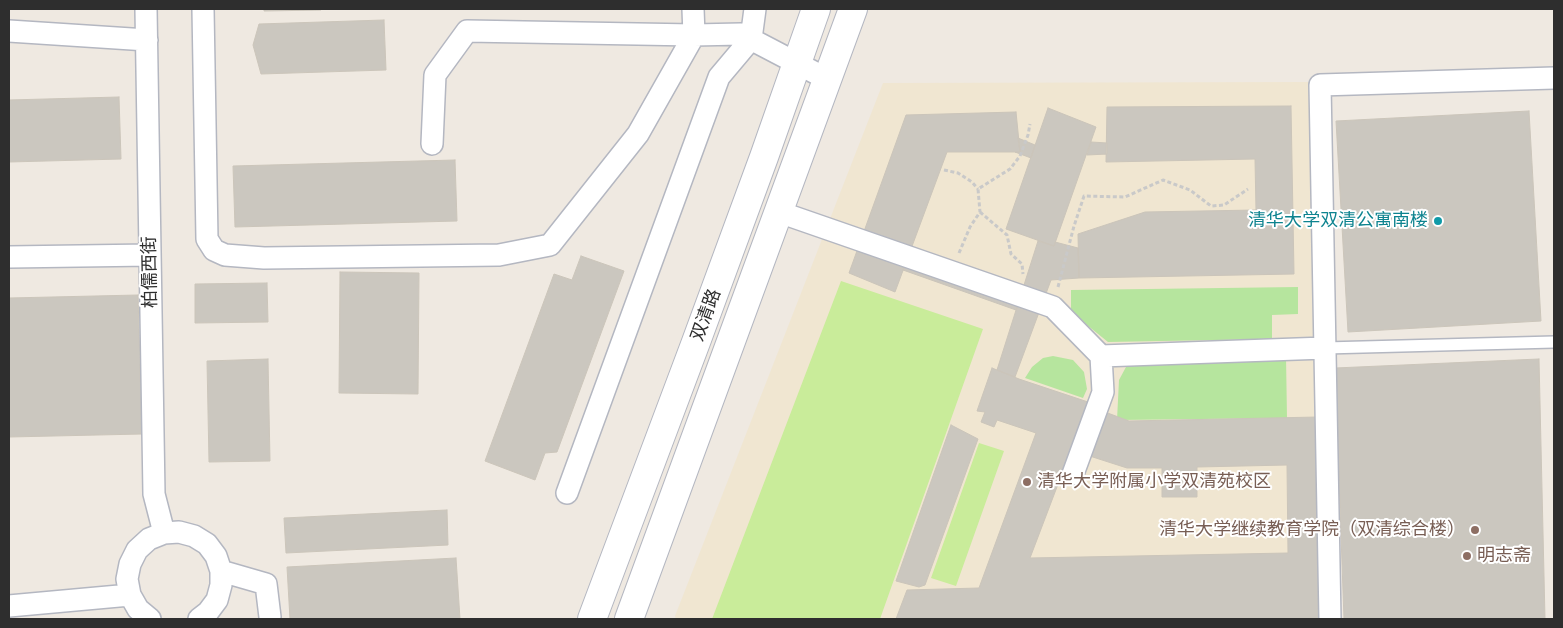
<!DOCTYPE html>
<html>
<head>
<meta charset="utf-8">
<style>
	body { margin:0 }
	#map { position:relative; width:1563px; height:628px; overflow:hidden; background:#efe9e1; font-family:Raleway,sans-serif }
	canvas { display:block }
	.frame { position:absolute; inset:0; border:10px solid #2e2e2e; pointer-events:none }
</style>
</head>
<body>
<div id="map">
<canvas width="1563" height="628"></canvas>
<div class="frame"></div>
</div>
<script>
const ctx = document.querySelector('canvas').getContext('2d');
ctx.lineJoin = 'round';
function fill(path, color) {
  ctx.fillStyle = color;
  ctx.fill(path, 'evenodd');
}
function shape(rows) {
  const path = new Path2D();
  for (const r of rows) {
    path.moveTo(r[0], r[1]);
    for (let i = 2; i < r.length; i += 2) path.lineTo(r[i], r[i + 1]);
  }
  return path;
}
function stroke(path, color, width, dash) {
  ctx.strokeStyle = color;
  ctx.lineWidth = width;
  ctx.lineCap = dash ? 'butt' : 'round';
  ctx.setLineDash(dash || []);
  ctx.stroke(path);
}
function write(font, color, halo, rows, align = 'center') {
  ctx.font = font + ' Raleway,"Noto Sans SC",sans-serif';
  ctx.lineWidth = 4;
  ctx.setLineDash([]);
  ctx.textBaseline = 'middle';
  ctx.strokeStyle = halo;
  ctx.fillStyle = color;
  for (const [text, x, y, turn = 0] of rows) {
    ctx.save();
    ctx.translate(x, y);
    ctx.rotate((+turn || 0) * Math.PI / 180);
    ctx.textAlign = isNaN(turn) ? turn : align;
    if (halo) ctx.strokeText(text, 0, 0);
    ctx.fillText(text, 0, 0);
    ctx.restore();
  }
}
fill(shape([
	[1310,82,1325,348,1327,619,676,619,675,616,883,83]
]), '#f0e6d1');
fill(shape([
	[1298,287,1298,314,1272,315,1272,339,1108,342,1071,312,1071,290],
	[1053,356,1073,360,1084,372,1087,389,1083,398,1025,378,1032,367,1043,358],
	[1286,356,1287,418,1117,420,1119,380,1126,367,1142,359]
]), '#b6e59e');
fill(shape([
	[841,281,983,329,880,619,712,619],
	[979,443,1004,451,956,586,931,578]
]), '#c9ec9a');
const building = shape([
	[264,9,321,9,321,10,264,11,264,9],
	[384,20,386,70,261,74,253,45,259,24,384,20],
	[119,97,121,159,9,162,9,100,119,97],
	[1291,106,1294,274,1079,278,1078,234,1145,212,1256,210,1255,159,1106,162,1107,107,1291,106],
	[1048,108,1096,127,1054,246,1006,229,1048,108],
	[1529,111,1541,321,1348,332,1336,121,1529,111],
	[1016,112,1020,152,947,152,895,292,849,273,906,115,1016,112],
	[1018,138,1035,145,1031,158,1015,152,1020,152,1018,138],
	[1091,142,1107,143,1107,154,1087,155,1091,142],
	[455,160,457,221,235,227,233,166,455,160],
	[1038,241,1054,246,1055,242,1078,248,1079,278,1051,280,1015,377,997,370,1038,241],
	[911,250,1023,291,1016,310,903,270,911,250],
	[581,256,624,271,557,452,545,453,535,480,485,461,554,274,572,280,581,256],
	[340,272,419,273,418,394,339,393,340,272],
	[267,283,268,322,195,323,195,284,267,283],
	[138,295,142,434,9,437,9,298,138,295],
	[268,359,270,461,209,462,207,361,268,359],
	[1539,359,1545,619,1344,619,1335,368,1539,359],
	[992,368,1019,379,1091,403,1089,406,1129,421,1318,417,1326,619,896,619,907,590,979,588,1036,433,997,420,994,427,981,422,985,412,977,411,992,368],
	[1071,450,1127,468,1162,468,1162,497,1197,497,1197,467,1287,465,1288,553,1030,558,1071,450],
	[951,425,978,439,925,585,919,587,896,581,951,425],
	[447,510,448,545,286,553,284,518,447,510],
	[456,558,460,619,290,619,287,567,456,558]
]);
fill(building, '#cbc7bf');
stroke(building, '#cbc5ba', 1);
const lane = shape([
	[1325,348,1554,342]
]);
const street = shape([
	[146,9,154,494,164,533],
	[203,9,207,239,214,250,225,255,264,258,499,255,550,245,638,134,694,35,693,9],
	[9,31,147,40],
	[432,144,435,75,467,31,694,35,741,34,827,79],
	[779,212,1053,307,1101,356,1325,348],
	[9,257,150,255],
	[1073,474,1103,392,1101,356],
	[567,493,719,77,751,39,755,9],
	[221,571,266,584,270,617],
	[9,606,130,595],
	[150,619,138,609,130,595,127,579,130,564,137,550,149,539,164,533,179,532,194,536,207,544,216,556,221,571,221,585,217,600,208,612,199,619],
	[1330,619,1320,85,1554,78]
]);
const secondary = shape([
	[592,619,696,342,764,157,816,9],
	[629,619,853,9]
]);
stroke(lane, '#b4b7c1', 14);
stroke(street, '#b4b7c1', 24);
stroke(secondary, '#b4b7c1', 30);
stroke(shape([
	[944,170,958,173,972,182,978,189],
	[980,212,1007,235,1011,254,1022,264,1023,274],
	[959,253,970,227,980,212,978,189,1010,169,1020,156,1028,135,1030,124],
	[1058,287,1074,226,1084,196,1125,197,1163,180,1190,190,1211,206,1224,205,1248,189]
]), '#c9c9c9', 3, [4, 2.5]);
stroke(lane, '#fff', 11);
stroke(street, '#fff', 21);
stroke(secondary, '#fff', 28);
for (const [x, y, r, color] of [
	[1438,221,5,"#0f9aa8"],
	[1027,482,5,"#8d6e63"],
	[1475,530,5,"#8d6e63"],
	[1467,556,5,"#8d6e63"]
]) {
  const dot = new Path2D();
  dot.arc(x, y, r, 0, 2 * Math.PI);
  ctx.fillStyle = color;
  ctx.fill(dot);
  stroke(dot, '#fff', 2);
}
write('18px', '#0d838f', '#fff', [
	["清华大学双清公寓南楼",1428,221]
], 'right');
write('18px', '#2e2e2e', '#fff', [
	["柏儒西街",150,272,-91],
	["双清路",706,315,-70]
]);
write('18px', '#785e54', '#fff', [
	["清华大学附属小学双清苑校区",1037,482],
	["清华大学继续教育学院（双清综合楼）",1465,530,"right"],
	["明志斋",1477,556]
], 'left');
</script>
</body>
</html>
